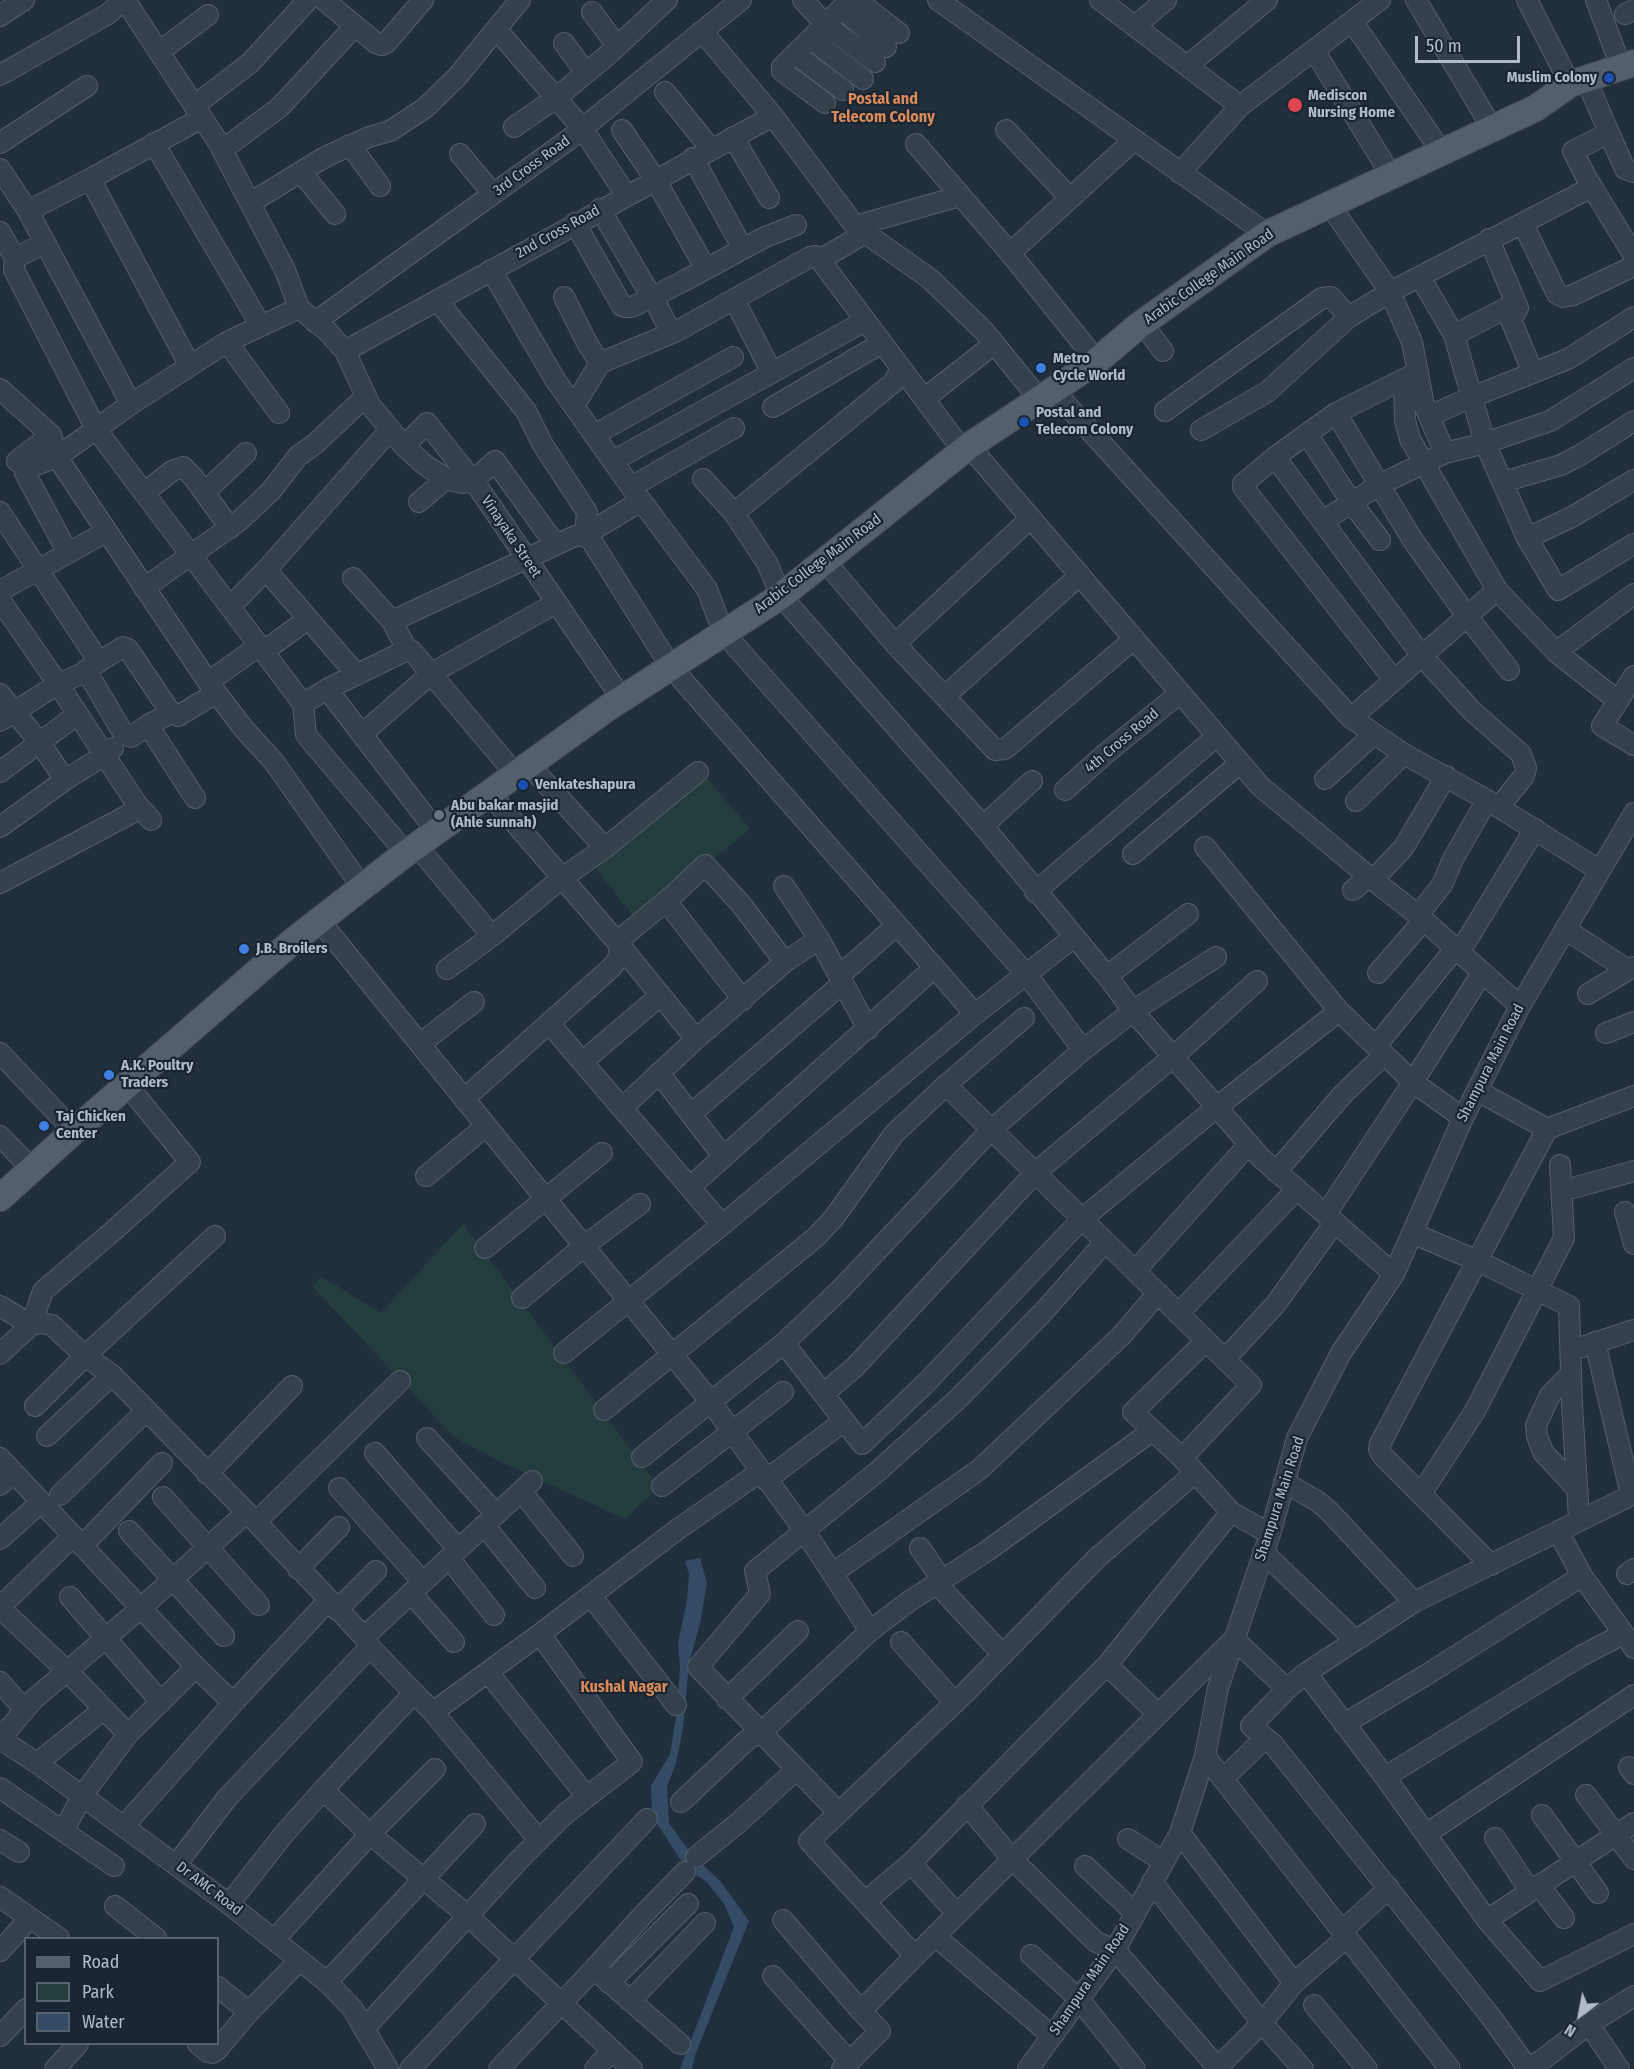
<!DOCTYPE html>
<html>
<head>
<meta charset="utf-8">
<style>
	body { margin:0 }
	#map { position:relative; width:1634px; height:2069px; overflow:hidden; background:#212f3d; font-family:"Fira Sans Condensed",sans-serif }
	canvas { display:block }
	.legend { position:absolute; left:24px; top:1937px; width:195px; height:108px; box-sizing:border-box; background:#1a2532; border:2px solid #56616e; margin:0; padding:8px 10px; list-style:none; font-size:18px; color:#b0bbc9 }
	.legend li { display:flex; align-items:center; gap:12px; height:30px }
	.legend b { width:30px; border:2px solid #56616e }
	.north { position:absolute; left:1550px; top:1985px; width:60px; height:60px; -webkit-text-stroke:4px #1a2532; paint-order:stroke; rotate:212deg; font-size:16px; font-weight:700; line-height:24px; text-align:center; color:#b0bbc9 }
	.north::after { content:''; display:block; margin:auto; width:21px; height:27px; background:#b0bbc9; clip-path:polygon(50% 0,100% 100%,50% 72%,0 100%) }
	.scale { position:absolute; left:1415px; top:36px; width:105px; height:27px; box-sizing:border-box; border:3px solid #b0bbc9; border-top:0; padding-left:8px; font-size:18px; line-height:21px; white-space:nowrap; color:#b0bbc9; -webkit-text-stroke:4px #1a2532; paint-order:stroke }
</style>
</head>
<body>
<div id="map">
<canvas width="1634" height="2069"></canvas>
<ul class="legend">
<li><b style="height:8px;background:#535f6d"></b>Road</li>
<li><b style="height:16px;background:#233c3e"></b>Park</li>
<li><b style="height:16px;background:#344b65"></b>Water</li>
</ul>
<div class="north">N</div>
<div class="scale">50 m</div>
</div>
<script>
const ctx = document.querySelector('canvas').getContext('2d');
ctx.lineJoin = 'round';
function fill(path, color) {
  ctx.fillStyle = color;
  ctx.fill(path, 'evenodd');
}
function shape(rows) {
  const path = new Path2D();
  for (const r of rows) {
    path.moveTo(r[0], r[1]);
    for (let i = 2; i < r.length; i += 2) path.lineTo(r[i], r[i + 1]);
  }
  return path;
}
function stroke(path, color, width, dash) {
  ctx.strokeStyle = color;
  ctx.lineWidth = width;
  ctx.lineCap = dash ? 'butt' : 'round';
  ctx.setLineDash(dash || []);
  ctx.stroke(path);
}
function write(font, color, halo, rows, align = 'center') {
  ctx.font = font + ' "Fira Sans Condensed",sans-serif';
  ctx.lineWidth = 4.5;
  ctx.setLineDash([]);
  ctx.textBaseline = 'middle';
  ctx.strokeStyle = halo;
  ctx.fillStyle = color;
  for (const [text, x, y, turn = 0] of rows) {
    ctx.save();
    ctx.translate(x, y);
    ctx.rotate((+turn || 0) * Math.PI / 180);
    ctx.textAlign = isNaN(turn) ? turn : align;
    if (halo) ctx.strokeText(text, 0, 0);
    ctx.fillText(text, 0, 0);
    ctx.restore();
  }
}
fill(shape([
	[705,776,750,829,637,921,593,865],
	[463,1224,659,1487,625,1519,505,1464,454,1437,312,1286,322,1277,381,1313]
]), '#233c3e');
fill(shape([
	[700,1558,707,1583,700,1623,689,1664,683,1729,676,1763,667,1787,669,1823,691,1854,721,1882,749,1921,695,2055,692,2069,680,2069,734,1927,724,1904,706,1881,688,1871,652,1816,651,1786,670,1754,677,1711,680,1667,678,1643,687,1600,689,1574,685,1561]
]), '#344b65');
const minor = shape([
	[125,0,218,142,285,270,299,308],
	[324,0,376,43,382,45,387,42,423,0],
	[803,0,826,25,875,62],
	[856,0,899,33],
	[938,0,1267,234],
	[1100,0,1240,106,1180,173],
	[1416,0,1492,128],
	[1527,0,1570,84],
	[1596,0,1621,67],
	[842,9,886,47],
	[592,12,617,46],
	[1625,14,1634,10],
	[0,16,24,0],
	[1352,21,1441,151],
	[1135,26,1166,0],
	[497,30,582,128,626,195],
	[702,31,773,116,855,226,960,196],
	[811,39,863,79],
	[564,43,586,73],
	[1314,50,1391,175],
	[159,52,208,15],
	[795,54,843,90],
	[1187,66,1267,0],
	[0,75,108,14,124,0],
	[1586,79,1609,133,1573,151,1586,177,1634,256],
	[665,92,711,149],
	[825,103,782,71,782,67,850,0],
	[194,106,250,63,308,0],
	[1240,106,1380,0],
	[514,127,556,98,610,53,667,0],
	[622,130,655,179,706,269],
	[1006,130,1070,198],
	[1609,133,1625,169,1634,172],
	[733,137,769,198],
	[0,143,87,86],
	[154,143,261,326],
	[916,144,1010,253,1134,140],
	[350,145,380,186],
	[222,150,280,107,355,26],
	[460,154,493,194],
	[693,158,743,249],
	[0,169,28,211,131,404,96,429,303,704,327,689,437,832],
	[301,172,335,214],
	[250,203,325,157,369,137,390,131,425,108,457,77,520,0],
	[1329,204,1390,292,1412,342,1424,405,1445,453],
	[600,209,651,296],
	[28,211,90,179],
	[575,223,622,306,626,307,632,307,682,282,765,237,796,225],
	[1523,224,1557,294,1563,297,1573,295,1634,266],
	[855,226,929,278,984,331,1040,400],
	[0,232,15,258,45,243],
	[1489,239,1518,308,1511,320,1533,373],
	[1010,253,1097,361],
	[15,258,14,270,96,429,57,457,28,468,25,473,68,553],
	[820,260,865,233],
	[491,270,556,381,631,487,707,589,723,632,1027,975,1083,1050],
	[1420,277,1454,335,1485,443,1527,538,1558,590,1634,544],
	[655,294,657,305,671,333],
	[564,297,587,343,600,363,574,406],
	[734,299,772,373],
	[437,300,526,411,543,445,587,512,586,524,591,540,671,667,975,1014],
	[315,322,568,140,741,0],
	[1142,323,1163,351],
	[1454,335,1516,303],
	[227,342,279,413],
	[345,351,773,116],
	[600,363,677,331,810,257,815,256,820,260,901,368],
	[190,366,90,179,202,118],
	[1404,379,1405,420,1410,439,1497,590,1556,652,1618,701],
	[0,389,51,435,57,457,208,682,259,646],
	[1054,391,1351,718,1404,754,1487,800,1599,870],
	[924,399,994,344],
	[131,404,227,342,299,308,327,331,345,351,370,405,404,446,425,465,442,476,452,481,463,483,473,481],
	[773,407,882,343],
	[1165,411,1322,298,1331,297,1349,317],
	[1336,413,1412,539,1467,616,1509,670],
	[1429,416,1472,397,1568,359,1634,317],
	[1201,430,1267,392,1349,317,1390,292,1592,187],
	[1307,434,1352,503,1380,540],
	[594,435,733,357],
	[404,446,427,423,480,490,622,699],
	[969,446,1260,786,1373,880,1418,915,1520,1006],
	[1275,457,1422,656,1472,711,1521,754,1526,768,1524,776,1499,807],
	[17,461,51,435],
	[613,461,865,321],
	[703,479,734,513,767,563,781,596,983,826,1107,976,1133,1011,1261,1158,1394,1274],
	[473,481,495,461,555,544],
	[1503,482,1561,465,1582,454,1634,421],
	[631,487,734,428],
	[205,492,246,453],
	[144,493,172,471,183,467,193,477,230,528],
	[419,502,447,478],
	[0,512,99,662],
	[734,513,894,382,901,368,963,451],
	[1323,521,1379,485,1445,453,1485,443,1550,421,1634,368],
	[588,533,641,501],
	[1527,538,1572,517,1634,480],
	[825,561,895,644,995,750,1005,749,1134,639],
	[266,570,357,675],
	[353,578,392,621],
	[144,588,239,521,271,491,298,456,315,444,366,396],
	[0,591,106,532],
	[0,600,58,684,136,803,151,820],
	[230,607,266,570,390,430],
	[895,644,1031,518],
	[407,650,392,621,575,536,581,535,591,540],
	[264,651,308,619],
	[1556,652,1634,594],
	[1634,676,1602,726,1634,745],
	[1394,680,1243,487,1243,484,1275,457,1336,413,1418,372],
	[208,682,244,729,274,762,362,887],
	[327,689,407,650,412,651,516,775],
	[0,694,40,743,65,780],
	[945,696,1080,575],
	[303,704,306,735,406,853],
	[169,710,178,716,216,693],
	[1351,718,1497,590],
	[0,721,58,684,86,672],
	[148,725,131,737,123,733,86,670,123,647,128,649,169,710,167,715,148,725,195,798],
	[362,734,432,673,556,603],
	[529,765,605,848],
	[0,772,78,714],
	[1325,779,1374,734],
	[1065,790,1105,754,1180,693],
	[490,794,618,943,696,1039],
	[1356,801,1404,754],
	[983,826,1032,781],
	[0,827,65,780,105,755,113,748],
	[417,846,492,936,562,878,605,848,698,772],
	[1205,847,1339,1011,1413,1082,1482,973],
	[1133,854,1240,763],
	[1373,880,1404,847,1446,776],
	[0,883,130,814,138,807,136,803],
	[784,886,819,939,868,1029],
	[1353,890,1369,877],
	[1035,892,1217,736],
	[666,901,743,1000],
	[1418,915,1442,885,1453,859,1487,800],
	[319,920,710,1401,804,1530,870,1631],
	[1565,929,1628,970,1634,967],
	[1459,953,1535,829],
	[785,962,819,939],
	[447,969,492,936],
	[1378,973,1424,920],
	[839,976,897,925],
	[1107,976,1188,914],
	[1588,994,1628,970],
	[549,1023,722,1225],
	[1606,1033,1634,1022],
	[420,1044,474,1002],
	[1376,1046,1455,949],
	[0,1053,74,1131],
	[582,1062,661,995],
	[659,1073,723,1156],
	[946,1085,1251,1385,1182,1458],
	[1478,1091,1547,1129],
	[464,1099,612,967,620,955,618,943,624,936,672,896,705,865,740,903,785,962,696,1039,622,1108],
	[691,1114,843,983],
	[0,1136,32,1169],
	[1276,1172,1344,1093,1384,1055],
	[426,1176,486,1126],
	[690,1187,934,968],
	[1562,1191,1634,1171],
	[1625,1212,1634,1244],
	[1326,1214,1413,1082,1463,1118],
	[1412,1233,1478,1261,1569,1306,1572,1405,1579,1519],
	[485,1248,602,1153],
	[1135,1271,1249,1144],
	[522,1298,584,1246,640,1204],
	[0,1306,31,1325,41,1323,52,1325,85,1356,112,1375,256,1522,364,1637,370,1647,414,1693,433,1712,539,1840],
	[1178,1314,1297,1189],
	[1206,1341,1133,1412,1182,1458,1231,1512,1270,1534],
	[1595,1342,1631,1495],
	[784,1343,862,1444,925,1384,1082,1219,1217,1107,1339,1011],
	[1582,1347,1634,1330],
	[564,1353,722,1225,975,1014,1074,937],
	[0,1354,31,1325,43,1291,112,1232,190,1162,127,1085],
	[1225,1359,1275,1305,1335,1222],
	[1571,1374,1550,1395,1536,1425,1537,1436,1543,1452,1577,1489],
	[823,1394,855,1367,1035,1173,1174,1056,1257,981],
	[35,1406,85,1356,215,1236],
	[604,1410,816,1237,833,1219,894,1134,946,1085,1024,1018],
	[47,1436,112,1375],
	[427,1438,496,1514],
	[375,1453,458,1549],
	[642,1457,784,1343,840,1290,991,1130,1083,1050,1133,1011,1216,957],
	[0,1458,196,1667,233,1703],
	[207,1474,292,1386],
	[766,1480,844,1421],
	[1284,1482,1317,1501,1328,1510,1414,1602],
	[0,1485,14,1473],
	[662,1486,783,1392],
	[339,1488,423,1582],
	[521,1491,573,1556],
	[1421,1494,1475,1411,1564,1238,1560,1165],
	[60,1495,146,1411],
	[163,1497,259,1605],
	[256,1522,400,1381],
	[484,1525,535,1588],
	[129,1531,224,1636],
	[1558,1531,1582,1576,1634,1648],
	[0,1539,41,1502],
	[82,1546,162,1463],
	[920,1548,942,1580],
	[1263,1552,1355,1640],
	[449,1558,494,1615],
	[1491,1565,1382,1455,1379,1449,1380,1444,1547,1129,1634,1096],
	[298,1569,339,1527],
	[833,1573,980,1469,1121,1336,1158,1293],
	[1627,1574,1634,1569],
	[937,1584,1003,1655],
	[411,1593,454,1642],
	[591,1596,676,1705],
	[70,1597,161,1702],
	[0,1607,73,1536],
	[0,1608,67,1671,128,1734,196,1667],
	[337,1610,376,1571],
	[364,1637,532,1481],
	[901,1642,955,1703],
	[1107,1665,1158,1714],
	[488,1672,587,1797],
	[1306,1673,1385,1777,1487,1920,1540,1981,1634,1934],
	[0,1682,24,1709],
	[1287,1689,1251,1726,1273,1744,1491,2017,1527,2067],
	[414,1693,323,1790,370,1834,468,1916,632,2069],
	[727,1699,798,1631],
	[433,1712,540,1634,678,1529,760,1472],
	[1344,1724,1426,1675,1582,1576],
	[0,1739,37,1763,229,1904,327,1982,352,2008,388,2069],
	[0,1739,33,1700,141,1608,246,1513],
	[1205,1756,1450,2069],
	[37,1763,104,1709],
	[1629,1767,1634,1774],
	[1385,1777,1581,1656,1623,1634],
	[1223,1779,1265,1738],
	[0,1788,114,1866],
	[1586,1795,1634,1859],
	[681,1802,746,1741,768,1726,870,1631,908,1602,987,1551,1152,1431],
	[967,1805,1012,1859,1096,1942,1115,1950,1219,2069],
	[839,1813,698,1667,760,1594,755,1571,877,1472,959,1398,1046,1309,1105,1242],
	[1542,1815,1598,1893],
	[124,1826,233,1703,329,1600],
	[64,1830,82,1796,128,1734],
	[1180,1833,1294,1983],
	[1426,1834,1634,1695],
	[1495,1838,1530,1891],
	[1128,1839,1164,1862],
	[0,1840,19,1852],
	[696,1857,738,1823,797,1769],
	[911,1863,957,1914],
	[176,1865,227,1798,370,1647],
	[1085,1866,1135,1913],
	[1152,1882,1262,2023,1303,2069],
	[1539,1885,1564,1918],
	[0,1897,59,1938],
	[865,1902,911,1863,1107,1665,1231,1512],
	[229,1904,284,1834,323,1790],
	[115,1906,156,1938],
	[783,1920,861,2011],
	[1487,1920,1634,1823],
	[1342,1931,1389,1888],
	[935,1936,1052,2036],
	[275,1939,370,1834,435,1769],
	[0,1951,30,1918],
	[1031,1955,1079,1999,1135,2069],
	[915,1956,809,1841,965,1693,1097,1558,1195,1473],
	[594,1969,680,2044],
	[773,1976,850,2062],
	[327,1982,475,1824],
	[609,1983,688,1904],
	[218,1987,249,2012],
	[630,2001,705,1923],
	[1314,2005,1367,2069],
	[1589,2024,1619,2069],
	[364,2029,518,1861,565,1814,632,1762,540,1634],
	[0,2036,26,2009],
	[198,2044,208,2052,213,2053,217,2050,249,2012,299,1961],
	[55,2069,78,2044],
	[410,2069,647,1819],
	[499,2069,594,1969,643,1915,685,1872],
	[595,2069,612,2050],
	[842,2069,880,2031,861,2011,915,1956,1234,1639,1287,1689,1306,1673,1414,1602,1634,1494],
	[1028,2069,1115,1950,1180,1833,1205,1756,1218,1688,1270,1534,1297,1438,1341,1353,1394,1274,1463,1118,1520,1006,1634,813],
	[1216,2069,1262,2023,1294,1983,1346,1938],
	[1525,2069,1542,2060,1589,2024,1634,1996]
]);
const major = shape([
	[0,1198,74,1131,293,941,401,857,609,707,781,596,969,446,1097,361,1137,327,1267,234,1536,108,1570,84,1634,63]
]);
stroke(minor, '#535e6b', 22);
stroke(major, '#414c59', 28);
stroke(minor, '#35404d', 20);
stroke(major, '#535f6d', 26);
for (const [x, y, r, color] of [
	[1609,78,6,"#1a4fb4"],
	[1295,105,8,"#e0444e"],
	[1041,368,6,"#3f7fe0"],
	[1024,422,6,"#1a4fb4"],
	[523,785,6,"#1a4fb4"],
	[439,815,6,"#6b7280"],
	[244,949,6,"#3f7fe0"],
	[109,1075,6,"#3f7fe0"],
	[44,1126,6,"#3f7fe0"]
]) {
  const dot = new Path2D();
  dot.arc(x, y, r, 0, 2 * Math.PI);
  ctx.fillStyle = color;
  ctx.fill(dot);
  stroke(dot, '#1a2532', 2);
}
write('bold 15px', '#b0bbc9', '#1a2532', [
	["Muslim Colony",1597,78,"right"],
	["Mediscon",1308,96],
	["Nursing Home",1308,113],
	["Metro",1053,359],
	["Cycle World",1053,376],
	["Postal and",1036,413],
	["Telecom Colony",1036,430],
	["Venkateshapura",535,785],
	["Abu bakar masjid",451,806],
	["(Ahle sunnah)",451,823],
	["J.B. Broilers",256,949],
	["A.K. Poultry",121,1066],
	["Traders",121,1083],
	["Taj Chicken",56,1117],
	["Center",56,1134]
], 'left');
write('15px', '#b0bbc9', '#1a2532', [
	["3rd Cross Road",532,166,-36],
	["2nd Cross Road",558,232,-29],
	["Arabic College Main Road",1209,277,-35],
	["Vinayaka Street",511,537,56],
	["Arabic College Main Road",818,564,-37],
	["4th Cross Road",1122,741,-40],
	["Shampura Main Road",1491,1063,-63],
	["Shampura Main Road",1280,1499,-72],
	["Dr AMC Road",209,1889,37],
	["Shampura Main Road",1090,1980,-56]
]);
write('bold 16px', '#db8a59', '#1a2532', [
	["Postal and",883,100],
	["Telecom Colony",883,118],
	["Kushal Nagar",624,1688]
]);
</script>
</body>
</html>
